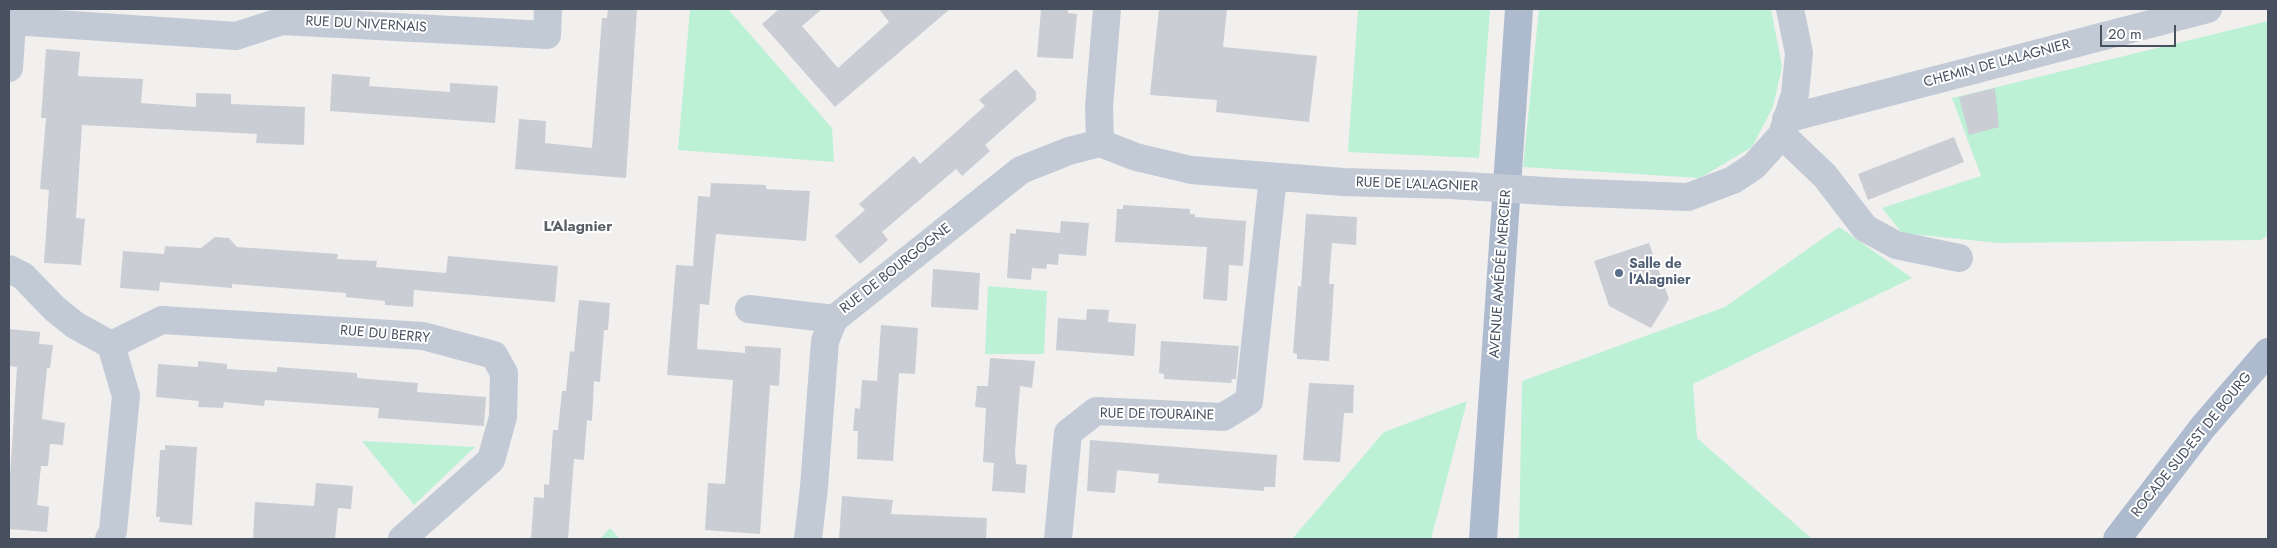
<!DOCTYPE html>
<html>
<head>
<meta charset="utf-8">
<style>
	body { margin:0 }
	#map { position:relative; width:2277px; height:548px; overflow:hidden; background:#f2efef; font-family:Jost,sans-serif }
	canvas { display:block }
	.frame { position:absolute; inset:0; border:10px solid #46505e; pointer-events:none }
	.scale { position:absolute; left:2100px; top:25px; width:76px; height:22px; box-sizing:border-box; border:2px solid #46505e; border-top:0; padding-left:6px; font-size:15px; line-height:18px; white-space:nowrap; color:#46505e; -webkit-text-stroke:4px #fff; paint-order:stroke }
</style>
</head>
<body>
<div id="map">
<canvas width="2277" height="548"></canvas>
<div class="frame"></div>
<div class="scale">20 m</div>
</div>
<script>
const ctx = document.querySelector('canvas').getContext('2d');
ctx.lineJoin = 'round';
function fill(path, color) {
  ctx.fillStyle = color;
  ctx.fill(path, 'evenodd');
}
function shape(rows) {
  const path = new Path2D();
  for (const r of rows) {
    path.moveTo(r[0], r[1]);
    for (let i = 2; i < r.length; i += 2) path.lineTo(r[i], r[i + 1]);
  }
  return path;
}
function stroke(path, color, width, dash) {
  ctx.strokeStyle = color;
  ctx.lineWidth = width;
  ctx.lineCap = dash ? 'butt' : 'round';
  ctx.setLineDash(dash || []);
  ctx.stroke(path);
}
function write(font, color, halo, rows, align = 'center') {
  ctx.font = font + ' Jost,sans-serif';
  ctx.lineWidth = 4;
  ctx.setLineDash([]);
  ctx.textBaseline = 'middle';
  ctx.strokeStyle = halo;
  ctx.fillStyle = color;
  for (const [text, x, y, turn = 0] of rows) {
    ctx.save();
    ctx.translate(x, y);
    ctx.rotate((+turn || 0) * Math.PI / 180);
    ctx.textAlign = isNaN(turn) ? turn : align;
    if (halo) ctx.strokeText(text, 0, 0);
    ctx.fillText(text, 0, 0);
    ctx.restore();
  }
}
fill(shape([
	[690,9,728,9,832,128,834,162,678,150],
	[1358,9,1490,9,1479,158,1348,152],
	[1539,9,1771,9,1782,67,1773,107,1752,147,1700,178,1523,167],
	[2268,21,2268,235,2261,240,1999,243,1902,233,1882,208,1981,176,1952,98],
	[1839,227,1912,278,1693,384,1697,438,1812,539,1519,539,1522,381,1725,307],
	[988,286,1047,291,1044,354,985,354],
	[1467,401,1431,539,1292,539,1384,432],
	[362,441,475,447,414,505],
	[610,528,620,539,600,539]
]), '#bcf1d6');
fill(shape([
	[608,9,637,9,626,178,515,169,519,119,546,121,545,143,592,148,602,18,607,18],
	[779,9,822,9,802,26,838,68,889,22,879,9,950,9,835,107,762,24],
	[1041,9,1068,9,1068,13,1077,14,1073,59,1037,57],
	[1159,9,1227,9,1223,47,1317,56,1309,122,1216,112,1217,100,1150,95],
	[46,49,80,52,78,76,143,79,141,103,196,107,196,93,231,94,231,104,305,107,304,145,256,143,257,134,82,125,76,218,85,219,81,265,44,263,49,190,40,189,46,118,41,118],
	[1016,69,1036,92,1036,100,985,145,990,151,962,176,956,169,882,232,888,240,860,264,835,236,865,210,859,204,914,156,920,164,985,106,979,100],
	[332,74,370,77,369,86,450,92,450,83,498,86,495,123,330,111],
	[1995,88,1999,127,1969,135,1959,97],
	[1954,137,1964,162,1868,200,1858,174],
	[711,183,766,185,766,189,810,191,806,241,716,234,709,305,700,304,697,349,745,353,745,346,781,348,779,386,770,385,760,534,705,530,708,483,725,484,733,380,667,375,676,265,693,266,698,196,710,197],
	[1123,205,1190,209,1190,214,1195,214,1195,217,1246,221,1243,266,1229,265,1227,301,1203,299,1207,247,1115,242,1117,209,1123,209],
	[1306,214,1357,217,1356,245,1332,243,1329,284,1334,284,1329,361,1297,359,1297,354,1293,353,1298,286,1301,287],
	[1061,221,1089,223,1086,256,1059,254,1058,265,1047,264,1046,269,1032,268,1031,280,1007,278,1010,233,1016,234,1016,229,1060,233],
	[215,237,229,238,237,247,338,254,337,259,377,261,376,267,446,273,448,256,558,266,555,302,414,290,413,307,385,305,385,301,346,297,346,293,232,284,232,288,160,282,159,291,120,288,123,251,164,254,165,246,201,248],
	[1649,243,1669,299,1651,328,1609,306,1594,261],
	[933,269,980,273,978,310,931,307],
	[579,300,610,303,608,330,604,330,600,382,594,381,592,421,587,420,584,460,574,459,568,539,531,539,534,497,544,498,544,484,549,485,553,430,558,430,562,391,566,391,570,351,574,352],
	[1087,309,1109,310,1108,322,1136,324,1134,356,1056,350,1058,318,1086,320],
	[881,325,918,328,915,374,899,373,893,461,857,459,858,431,853,431,855,408,860,409,862,380,877,381],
	[9,329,40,332,39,344,53,345,50,368,47,368,42,419,65,423,63,445,50,444,48,466,41,466,37,505,49,507,47,532,9,529,9,492,17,367,9,366],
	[1161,341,1239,346,1236,379,1232,379,1231,383,1164,379,1164,374,1159,373],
	[990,358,1035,361,1032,388,1020,386,1015,453,1016,464,1027,465,1025,493,992,491,994,463,983,462,986,408,975,407,977,386,988,386],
	[198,361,227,364,227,369,277,372,277,367,357,373,357,378,418,383,417,392,486,397,484,426,378,418,379,408,265,400,264,406,224,402,223,408,198,407,199,401,156,397,158,364,198,367],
	[1309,383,1354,385,1353,413,1344,413,1340,462,1303,460],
	[1090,440,1277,455,1275,487,1264,487,1264,491,1158,483,1159,474,1117,470,1115,493,1087,491],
	[165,445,197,447,192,525,159,522,160,517,156,517,160,450,165,450],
	[316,483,353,486,351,509,338,508,335,539,253,539,255,502,314,506],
	[842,496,893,500,891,514,987,518,986,539,839,539]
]), '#cbcdd5');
stroke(shape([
	[1107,9,1099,107,1100,143,1136,157,1191,170,1343,182,1451,185],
	[12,21,236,36,282,21,547,35,548,9],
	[9,68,13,9],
	[1786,119,2208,9],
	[1782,135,1825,176,1865,228,1896,245,1959,258],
	[1561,192,1688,197,1733,180,1754,166,1782,135,1795,94,1799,53,1790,9],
	[9,269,23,276,55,309,75,325,111,345,126,396,113,531,109,539],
	[749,309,834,319],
	[111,345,162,320,423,336,494,355,504,373,503,417,491,460,402,539],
	[808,539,814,487,825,341,834,319,1021,170,1069,151,1100,143],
	[1058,539,1068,433,1096,411,1223,417,1249,401,1273,177]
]), '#c2cad5', 28);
stroke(shape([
	[1483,539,1519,9],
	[2117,539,2203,427,2268,352]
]), '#aebbcf', 28);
stroke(shape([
	[1451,185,1561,192]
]), '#c2cad5', 28);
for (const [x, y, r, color] of [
	[1619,273,5,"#5c6f8a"]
]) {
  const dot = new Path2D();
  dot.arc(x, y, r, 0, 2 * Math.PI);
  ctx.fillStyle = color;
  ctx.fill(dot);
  stroke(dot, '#fff', 2);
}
write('14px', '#46505e', '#fff', [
	["RUE DU NIVERNAIS",366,25,3],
	["CHEMIN DE L'ALAGNIER",1997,64,-15],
	["RUE DE L'ALAGNIER",1417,185,2],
	["RUE DE BOURGOGNE",896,269,-38],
	["AVENUE AMÉDÉE MERCIER",1501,274,-86],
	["RUE DU BERRY",385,335,5],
	["RUE DE TOURAINE",1157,415,1],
	["ROCADE SUD-EST DE BOURG",2192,445,-51]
]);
write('bold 14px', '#4e5e75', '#fff', [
	["Salle de",1629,265],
	["l'Alagnier",1629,281]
], 'left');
write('bold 15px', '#5b5f65', '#fff', [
	["L'Alagnier",578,227]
]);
</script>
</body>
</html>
